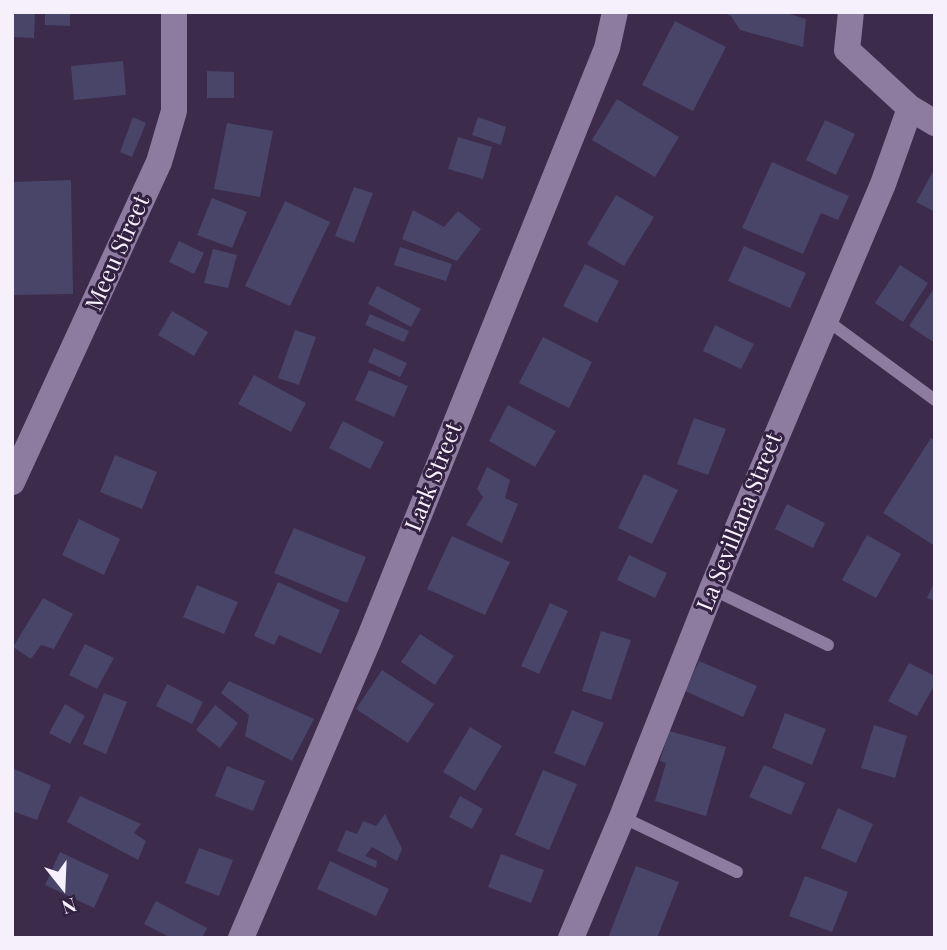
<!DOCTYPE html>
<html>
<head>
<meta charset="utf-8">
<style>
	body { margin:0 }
	#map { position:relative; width:947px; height:950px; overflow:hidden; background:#3c2b4b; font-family:"Playfair Display",serif }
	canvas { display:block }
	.frame { position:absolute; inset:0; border:14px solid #f6f0fc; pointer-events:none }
	.north { position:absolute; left:28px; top:852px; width:70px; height:70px; -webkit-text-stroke:5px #322140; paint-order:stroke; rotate:162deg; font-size:19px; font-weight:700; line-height:28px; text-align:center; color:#f6f0fc }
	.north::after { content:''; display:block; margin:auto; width:24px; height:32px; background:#f6f0fc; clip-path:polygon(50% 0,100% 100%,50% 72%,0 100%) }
</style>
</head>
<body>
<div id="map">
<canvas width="947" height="950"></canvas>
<div class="frame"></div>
<div class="north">N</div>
</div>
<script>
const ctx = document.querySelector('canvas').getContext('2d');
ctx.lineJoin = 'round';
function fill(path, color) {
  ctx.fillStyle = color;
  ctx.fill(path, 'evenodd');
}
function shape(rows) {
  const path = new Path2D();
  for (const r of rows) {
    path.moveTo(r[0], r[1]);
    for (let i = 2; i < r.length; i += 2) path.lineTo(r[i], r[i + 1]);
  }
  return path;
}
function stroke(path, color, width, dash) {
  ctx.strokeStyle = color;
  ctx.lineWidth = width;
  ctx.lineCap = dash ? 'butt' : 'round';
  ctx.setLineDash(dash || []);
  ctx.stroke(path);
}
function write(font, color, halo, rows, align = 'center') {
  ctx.font = font + ' "Playfair Display",serif';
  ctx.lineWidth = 6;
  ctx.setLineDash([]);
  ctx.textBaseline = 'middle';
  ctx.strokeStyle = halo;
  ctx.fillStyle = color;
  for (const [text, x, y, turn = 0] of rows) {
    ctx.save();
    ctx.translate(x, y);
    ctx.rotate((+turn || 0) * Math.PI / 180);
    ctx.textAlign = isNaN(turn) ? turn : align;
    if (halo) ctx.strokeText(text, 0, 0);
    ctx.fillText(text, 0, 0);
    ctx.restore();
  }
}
fill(shape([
	[12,12,35,12,34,38,12,37],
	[45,12,70,12,70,26,45,25],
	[723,12,783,12,806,19,803,47,740,30,731,16],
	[675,21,726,47,693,111,642,85],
	[123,61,126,95,74,100,71,66],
	[207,71,234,72,234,98,207,98],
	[617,99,679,137,655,177,592,140],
	[133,117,146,123,132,157,120,152],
	[478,117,506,127,501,145,472,135],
	[825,120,855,134,836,175,806,160],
	[227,123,273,131,260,197,214,189],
	[458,137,492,147,483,179,448,169],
	[772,162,849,196,838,220,821,213,803,254,742,228],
	[935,168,935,212,916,202],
	[71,180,73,294,12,295,12,182],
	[354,187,373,193,354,243,335,236],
	[616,195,654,217,624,266,587,244],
	[212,198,247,212,232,248,197,235],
	[285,201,330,222,290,306,245,286],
	[413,210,444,227,458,211,481,229,457,261,402,239],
	[179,241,204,253,194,274,169,262],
	[744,246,806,273,790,308,728,281],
	[400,247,452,264,446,281,394,265],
	[213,249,237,255,228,288,204,283],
	[585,264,619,281,597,323,563,306],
	[900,265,928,283,903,322,875,303],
	[377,286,421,309,411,327,368,304],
	[935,287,935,343,909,326],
	[172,311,208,332,194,356,158,335],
	[370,314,409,331,404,342,365,325],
	[715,325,754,344,741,369,703,351],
	[295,330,316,337,299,385,278,378],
	[543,337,592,362,569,408,519,383],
	[374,348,407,363,400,377,368,362],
	[369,370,408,386,394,417,355,400],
	[254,375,306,403,291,432,238,404],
	[508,405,556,431,535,467,489,441],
	[694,418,726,429,708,475,677,464],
	[343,421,384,442,370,469,329,448],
	[931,438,935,441,935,546,883,513],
	[115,455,157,472,142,509,100,492],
	[487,467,510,480,505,498,518,504,502,543,466,525,483,497,477,489],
	[644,474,678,490,652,544,618,528],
	[787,504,825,523,813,548,775,529],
	[79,519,120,539,104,575,62,555],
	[294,528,366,557,347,603,274,573],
	[867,535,901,554,876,598,842,580],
	[452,536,510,562,485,615,427,589],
	[629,555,667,573,655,598,617,580],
	[935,581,935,601,927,598],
	[278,582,340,610,321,654,279,635,274,645,254,636],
	[197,585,238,602,224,634,183,617],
	[43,598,73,614,54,649,41,645,31,659,13,647],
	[550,603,568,611,539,674,521,666],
	[601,631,631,640,611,700,582,691],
	[420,634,454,656,435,685,401,662],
	[85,644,114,658,97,689,69,675],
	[699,661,757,686,743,717,685,691],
	[909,663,935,676,935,684,917,716,888,701],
	[382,670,434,704,408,743,356,709],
	[229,681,314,719,292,761,245,736,249,715,221,693],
	[167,684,203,702,192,724,156,706],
	[104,693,127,702,106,754,83,744],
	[65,704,85,716,70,744,49,733],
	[215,705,238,723,220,748,196,730],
	[572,710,604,723,585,766,554,753],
	[785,713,826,729,812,765,772,748],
	[874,725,907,736,895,778,861,768],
	[470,727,502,746,475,791,443,772],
	[669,731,726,747,706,816,655,801,666,763,660,761],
	[764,765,805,783,791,815,749,797],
	[227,766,265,781,253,811,215,796],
	[12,768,51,785,37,820,12,811],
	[543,770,577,784,549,850,515,835],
	[80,796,141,824,134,833,146,841,138,860,67,822],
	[460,796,483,809,472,829,449,817],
	[838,808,873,824,856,863,821,848],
	[385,814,402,849,397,861,372,847,365,856,377,861,376,868,337,851,346,830,357,834,363,821,376,826],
	[199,848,233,860,219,896,185,883],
	[60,852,109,875,94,908,45,885],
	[501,854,544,870,531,903,488,887],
	[330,861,389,889,376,916,317,889],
	[636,866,679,882,657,938,608,938],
	[805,876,848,892,832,932,789,916],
	[156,901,207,928,202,938,171,938,144,924]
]), '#484569');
stroke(shape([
	[825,319,935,400],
	[712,589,828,645],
	[622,817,737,872]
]), '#8e7ba0', 12);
stroke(shape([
	[851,12,847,50,910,108,935,123],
	[12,482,159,162,174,111,174,12],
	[241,938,369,639,607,48,615,12],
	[571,938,622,817,712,589,883,184,910,108]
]), '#8e7ba0', 26);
write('23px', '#f6f0fc', '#322140', [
	["Meeu Street",118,253,-66],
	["Lark Street",434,477,-68],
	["La Sevillana Street",740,522,-68]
]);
</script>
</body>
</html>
